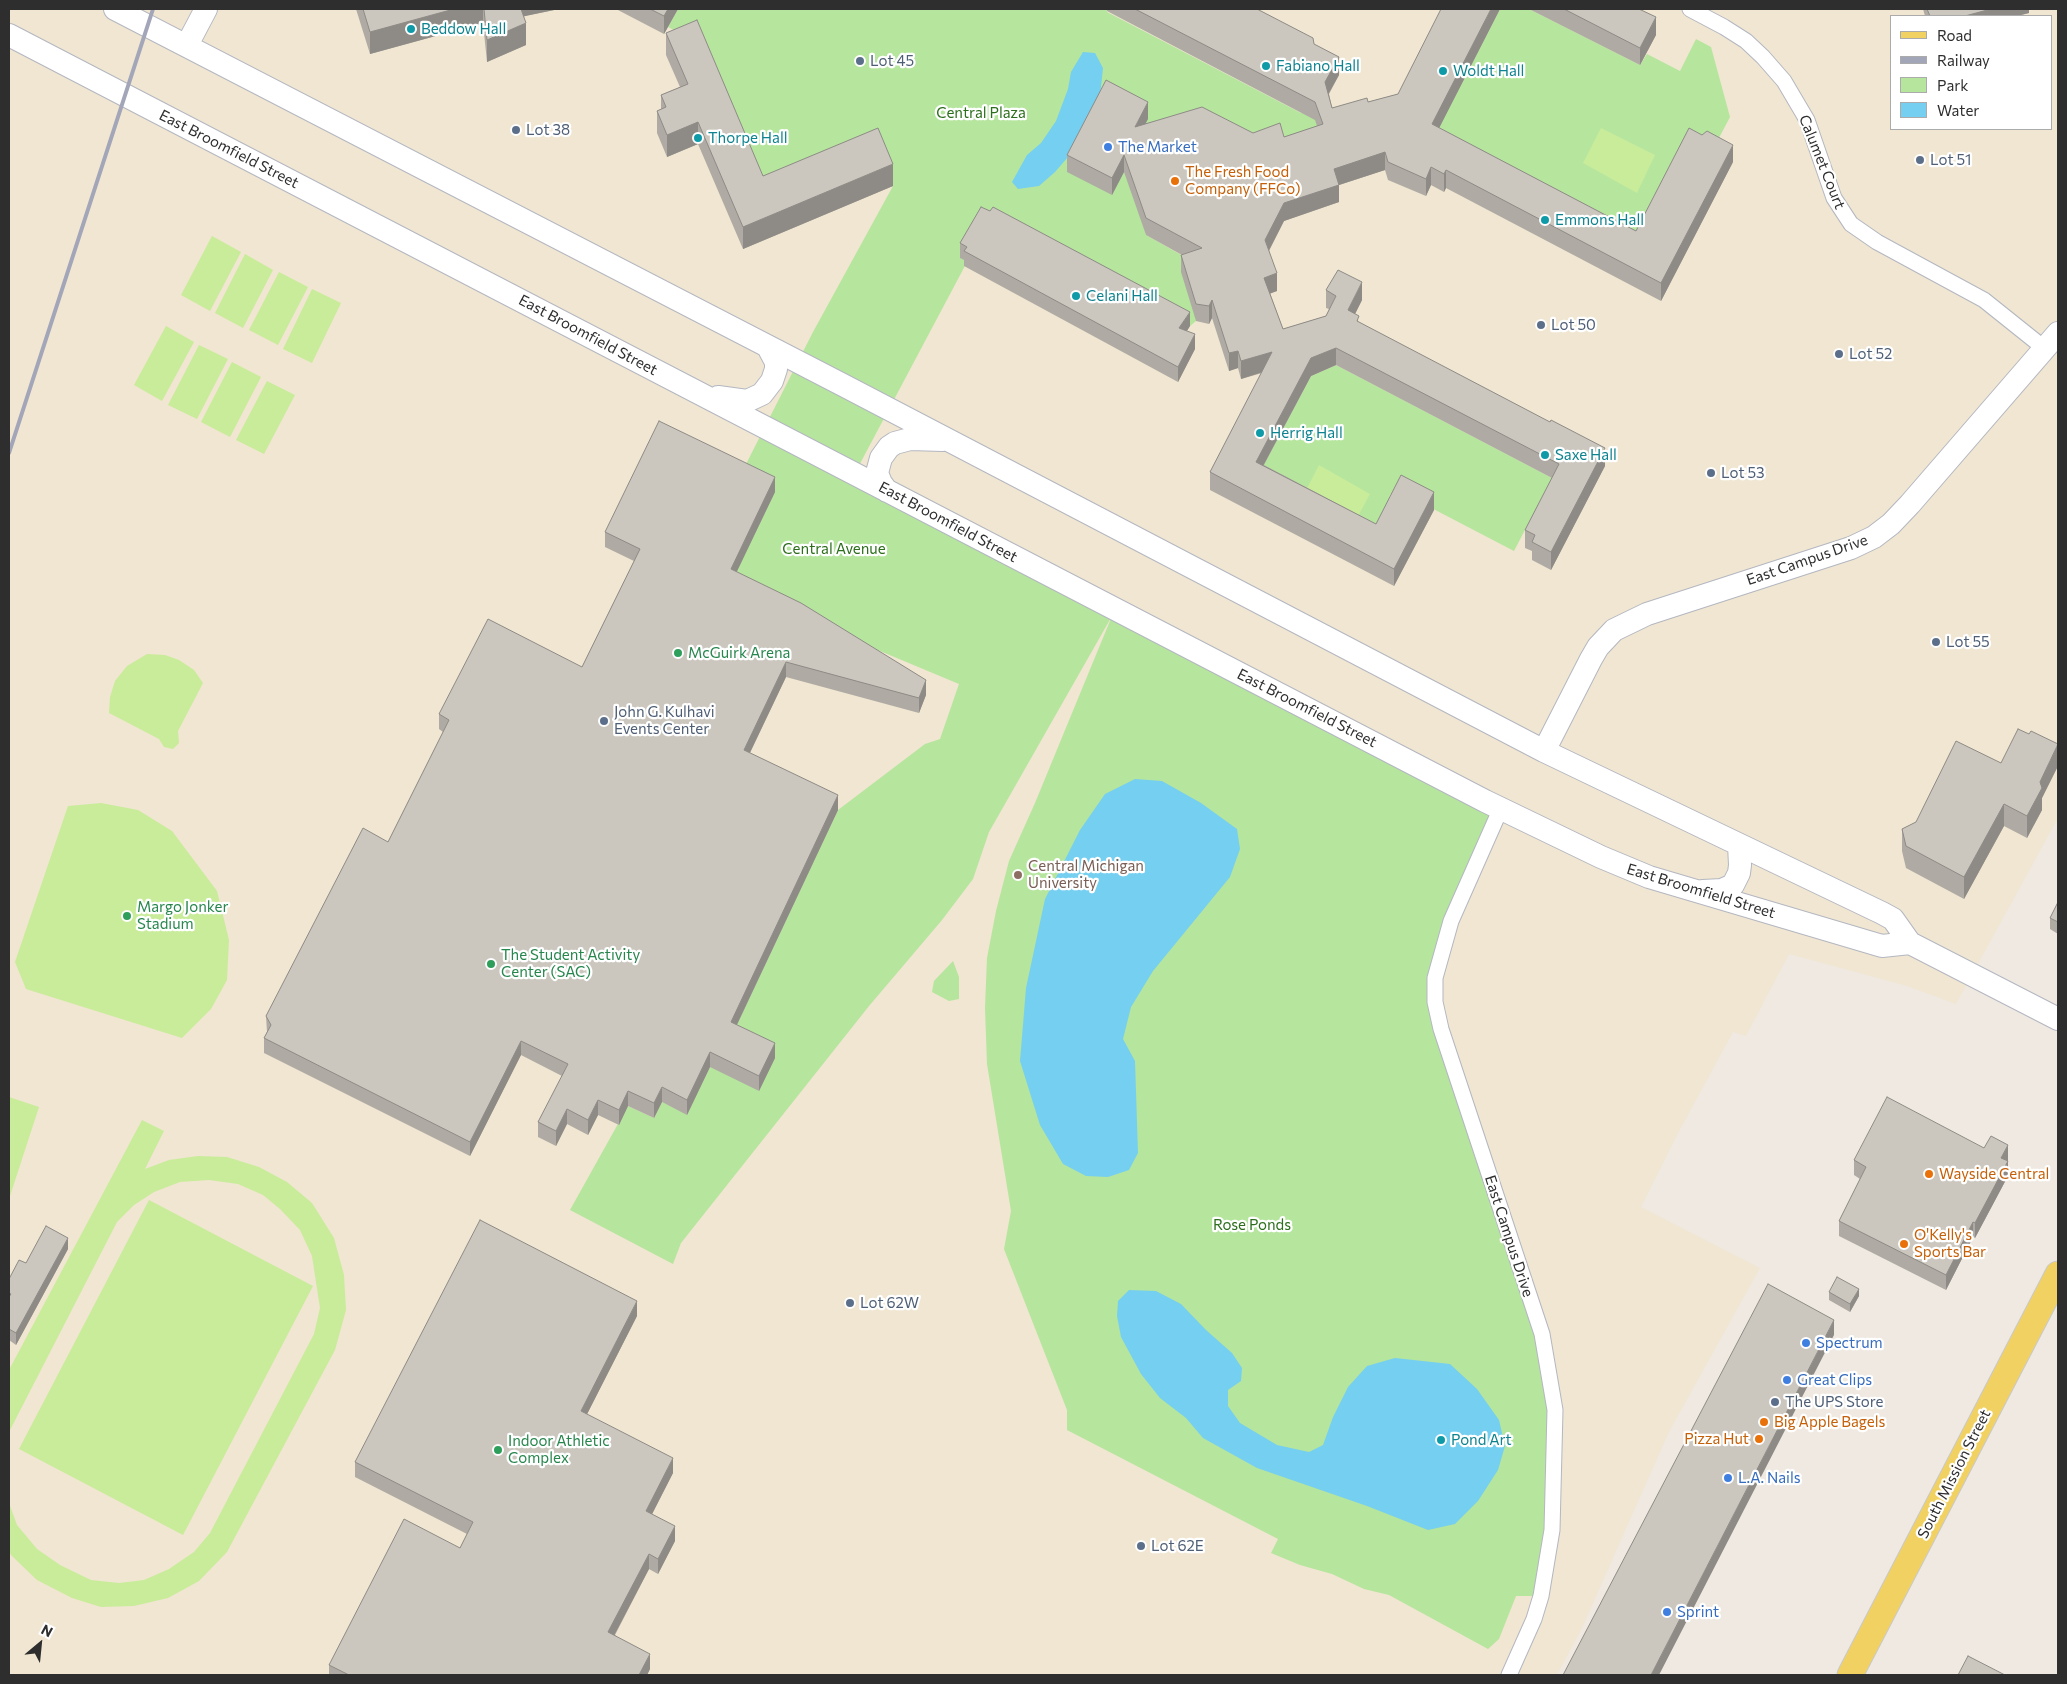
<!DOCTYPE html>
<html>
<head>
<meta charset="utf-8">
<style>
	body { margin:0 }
	#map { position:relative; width:2067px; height:1684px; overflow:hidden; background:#efe9e1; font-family:Commissioner,sans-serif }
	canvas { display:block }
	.frame { position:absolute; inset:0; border:10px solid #2e2e2e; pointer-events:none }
	.legend { position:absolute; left:1890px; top:15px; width:162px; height:115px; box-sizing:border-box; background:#fff; border:1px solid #ababab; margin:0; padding:6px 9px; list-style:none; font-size:15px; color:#2e2e2e }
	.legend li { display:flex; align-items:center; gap:10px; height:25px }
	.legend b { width:25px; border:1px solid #ababab }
	.north { position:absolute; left:15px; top:1619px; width:50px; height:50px; -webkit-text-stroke:4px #fff; paint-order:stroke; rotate:28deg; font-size:14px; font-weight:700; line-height:20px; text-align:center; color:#2e2e2e }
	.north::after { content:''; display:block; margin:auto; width:18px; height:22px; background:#2e2e2e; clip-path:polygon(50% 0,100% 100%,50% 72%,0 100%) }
</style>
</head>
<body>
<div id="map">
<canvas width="2067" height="1684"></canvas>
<div class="frame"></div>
<ul class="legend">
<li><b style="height:6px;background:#f2d163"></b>Road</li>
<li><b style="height:6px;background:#a3a6b8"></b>Railway</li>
<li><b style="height:14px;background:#b6e59e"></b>Park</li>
<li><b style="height:14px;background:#75cff0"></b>Water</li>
</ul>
<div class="north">N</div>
</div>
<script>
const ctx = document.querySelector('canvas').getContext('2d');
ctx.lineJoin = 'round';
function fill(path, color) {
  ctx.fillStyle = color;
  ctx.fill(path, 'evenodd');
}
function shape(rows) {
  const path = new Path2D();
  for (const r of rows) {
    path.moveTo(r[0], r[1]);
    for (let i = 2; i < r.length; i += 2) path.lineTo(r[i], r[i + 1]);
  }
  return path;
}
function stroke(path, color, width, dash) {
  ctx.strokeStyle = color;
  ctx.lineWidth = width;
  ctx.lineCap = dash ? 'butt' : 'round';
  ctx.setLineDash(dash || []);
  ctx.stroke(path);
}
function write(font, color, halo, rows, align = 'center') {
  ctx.font = font + ' Commissioner,sans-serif';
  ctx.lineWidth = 4.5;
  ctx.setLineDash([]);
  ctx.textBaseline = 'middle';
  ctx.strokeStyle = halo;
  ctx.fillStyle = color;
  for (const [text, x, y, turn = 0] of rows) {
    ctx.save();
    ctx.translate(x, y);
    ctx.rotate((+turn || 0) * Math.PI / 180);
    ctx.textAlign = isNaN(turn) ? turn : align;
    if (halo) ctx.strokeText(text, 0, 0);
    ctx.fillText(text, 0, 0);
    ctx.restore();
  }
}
fill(shape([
	[9,9,2058,9,2058,818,1956,1004,1907,986,1789,954,1746,1036,1733,1032,1677,1135,1641,1207,1760,1268,1669,1432,1582,1628,1557,1675,9,1675],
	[1891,16,2051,16,2051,129,1891,129]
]), '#f0e6d1');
fill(shape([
	[678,9,1107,9,1107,12,1301,113,1310,97,1323,141,1157,136,1106,98,1128,166,1146,235,1192,261,1196,321,1190,326,993,222,961,258,967,262,958,279,855,473,1501,808,1442,948,1441,1029,1529,1296,1555,1410,1541,1596,1516,1596,1499,1639,1488,1649,1389,1595,1364,1589,1332,1574,1300,1565,1271,1553,1278,1539,1067,1430,1067,1410,1004,1249,1011,1211,987,1064,985,1008,987,958,996,911,1009,861,1035,803,1112,616,989,832,973,879,942,920,869,1006,681,1243,673,1264,570,1210,628,1106,654,1118,662,1102,687,1114,710,1067,749,997,838,810,925,744,940,739,959,684,801,618,731,584,740,476,813,332,893,186,763,198,691,39,668,27],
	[1500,9,1529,9,1640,65,1647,54,1680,71,1696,39,1711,47,1730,117,1712,151,1636,248,1431,143],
	[1336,365,1552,478,1514,551,1395,489,1390,495,1376,541,1256,479,1311,376],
	[953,961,959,977,959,999,949,1001,932,992,934,981]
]), '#b6e59e');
fill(shape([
	[1601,128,1655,155,1637,193,1583,163],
	[212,236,241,252,210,311,181,295],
	[245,254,273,270,243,328,215,313],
	[279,272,308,287,278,345,249,330],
	[312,289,341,303,312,363,283,349],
	[166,326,194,342,162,401,134,385],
	[199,345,228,359,197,419,168,405],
	[232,362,261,377,230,437,201,422],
	[267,381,295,395,264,454,236,440],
	[1319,465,1370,494,1356,520,1305,492],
	[147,654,165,655,179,660,194,670,203,683,178,731,179,743,173,749,164,747,159,739,109,713,110,697,115,681,127,666],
	[101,803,138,810,172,831,217,891,229,940,227,980,211,1009,182,1038,26,989,15,962,68,806],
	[9,1097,39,1107,9,1199],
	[142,1120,164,1131,145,1169,169,1160,198,1156,227,1157,259,1167,287,1182,312,1203,334,1238,344,1275,346,1310,335,1350,227,1552,199,1581,168,1598,134,1606,101,1607,72,1598,37,1580,11,1555,9,1551,9,1503,17,1525,37,1549,60,1565,91,1580,119,1583,144,1580,169,1569,194,1552,210,1533,314,1334,320,1308,312,1256,300,1230,280,1209,263,1195,238,1184,209,1180,180,1182,154,1192,134,1205,117,1222,9,1432,9,1370],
	[149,1200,313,1286,183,1535,19,1449]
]), '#c9ec9a');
fill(shape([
	[1083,52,1095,53,1103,68,1100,96,1068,157,1055,172,1039,186,1018,189,1012,182,1027,155,1041,143,1056,121,1068,89,1071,72],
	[1135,779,1162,781,1201,803,1237,829,1240,849,1230,877,1153,971,1131,1007,1123,1039,1135,1061,1138,1153,1129,1170,1108,1177,1086,1176,1063,1164,1040,1125,1020,1061,1026,988,1045,899,1080,830,1105,794],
	[1129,1290,1156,1291,1181,1304,1206,1330,1232,1353,1242,1368,1241,1381,1228,1390,1228,1406,1240,1423,1277,1445,1309,1452,1323,1445,1333,1417,1348,1387,1367,1366,1395,1358,1450,1364,1477,1389,1499,1420,1505,1446,1498,1470,1478,1501,1455,1524,1428,1530,1367,1506,1257,1468,1203,1438,1186,1418,1160,1398,1141,1374,1121,1337,1117,1316,1118,1301]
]), '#75cff0');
const street = shape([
	[1690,9,1724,27,1746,41,1763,57,1784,81,1807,120,1834,198,1851,224,1877,242,1984,300,2044,348],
	[1501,808,1451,921,1435,978,1435,1002,1441,1029,1542,1334,1555,1410,1552,1530,1541,1596,1534,1619,1509,1675]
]);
const secondary = shape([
	[115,9,841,384,1544,751,1882,913,1893,919,1910,943,2058,1019],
	[9,35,1485,801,1601,857,1649,877,1882,946,1910,943],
	[187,45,206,9],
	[718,397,747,401,762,394,772,381,776,369,776,362,768,347],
	[887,491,881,483,877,473,881,458,889,447,895,443,910,439,943,440],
	[1544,751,1591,659,1598,647,1614,630,1647,614,1851,548,1874,537,1891,524,1910,504,2058,333],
	[1703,891,1722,890,1733,885,1739,873,1740,865,1739,845]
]);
const primary = shape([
	[1850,1675,2058,1274]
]);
stroke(street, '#b4b7c1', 17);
stroke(secondary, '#b4b7c1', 24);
stroke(primary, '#c9c9c9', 27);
stroke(street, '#fff', 15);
stroke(secondary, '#fff', 22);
stroke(primary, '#f2d163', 25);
stroke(shape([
	[9,453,153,9]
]), '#a3a6b8', 4);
fill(shape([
	[356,9,559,9,524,16,526,45,487,62,483,23,370,54],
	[616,9,678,9,664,34],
	[1107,9,1257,9,1314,44,1339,75,1329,94,1332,108,1368,102,1398,94,1500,9,1439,128,1636,231,1733,162,1661,301,1446,188,1444,192,1431,185,1426,196,1388,180,1385,170,1339,185,1339,202,1284,221,1269,251,1277,291,1270,293,1283,329,1326,316,1329,309,1326,308,1326,290,1362,300,1355,314,1359,323,1605,466,1551,570,1532,560,1532,551,1525,548,1525,530,1552,478,1336,365,1311,376,1264,465,1376,524,1434,510,1394,586,1210,490,1210,472,1262,373,1241,379,1238,368,1229,371,1212,318,1209,324,1196,321,1181,272,1181,255,1182,255,1146,235,1124,172,1112,195,1067,172,1067,155,1148,119,1145,123,1253,133,1284,137,1317,126,1315,120,1107,11],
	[1529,9,1639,9,1656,35,1640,65],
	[1923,9,2029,9,2029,13,2017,16,1925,16],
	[666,33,763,176,893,186,743,249,698,144,667,157,657,133,657,111,661,109,661,95,680,87,666,55],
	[960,243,1190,326,1187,331,1195,349,1178,382,964,266,964,260,960,258],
	[775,492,736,572,926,695,919,713,786,677,750,753,838,810,737,1025,775,1058,759,1091,710,1067,687,1115,662,1102,654,1118,628,1106,619,1125,598,1115,588,1135,567,1124,556,1146,538,1137,538,1122,562,1076,521,1055,470,1156,264,1053,264,1038,267,1032,266,1016,388,842,443,732,439,729,439,714,582,667,634,561,605,547,605,532],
	[2001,763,2058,766,2042,798,2042,810,2027,838,2004,826,1964,899,1906,868,1902,851,1902,829,1916,822],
	[2058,902,2058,934,2050,929,2050,918],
	[1984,1148,2008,1160,2008,1176,1975,1238,1973,1237,1946,1290,1839,1236,1839,1221,1860,1179,1854,1175,1854,1160],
	[68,1249,16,1345,9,1340,9,1279,26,1263],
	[1829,1292,1859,1296,1850,1312,1829,1300],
	[637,1316,587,1414,673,1473,652,1514,675,1541,658,1574,649,1569,615,1635,650,1669,647,1675,329,1675,329,1665,460,1548,467,1534,355,1477,355,1462]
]), '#afaba4');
fill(shape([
	[454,9,483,9,483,23,370,54,370,32],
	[516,9,559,9,516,18],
	[668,9,678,9,664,34,664,16],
	[1491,9,1500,9,1432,142,1432,124],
	[1991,9,2029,9,2029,13,2017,16,1965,16],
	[1656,17,1656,35,1640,65,1640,48],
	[526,23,526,45,487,62,487,40],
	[1339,57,1339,75,1325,100,1325,82],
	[1148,102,1148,119,1135,144,1135,127],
	[698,122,698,144,667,157,667,135],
	[1733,145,1733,162,1661,301,1661,283],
	[1385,152,1385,170,1339,185,1339,202,1284,221,1265,258,1265,240,1284,203,1334,169],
	[1124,155,1124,172,1112,195,1112,178],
	[893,164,893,186,743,249,743,227],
	[1431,167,1431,185,1426,196,1426,179],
	[1446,170,1446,188,1444,192,1444,174],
	[1277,273,1277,291,1264,296,1264,278],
	[1362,282,1362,300,1348,328,1348,310],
	[1212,300,1212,318,1209,324,1209,306],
	[1190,312,1190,326,1179,343,1179,328],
	[1195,334,1195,349,1178,382,1178,367],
	[1336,348,1336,365,1311,376,1256,479,1256,462,1311,358],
	[1238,351,1238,368,1229,371,1229,353],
	[1272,352,1272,369,1241,379,1241,361],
	[1605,448,1605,466,1551,570,1551,552],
	[775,477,775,492,731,584,731,569],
	[1434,492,1434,510,1394,586,1394,569],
	[786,662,786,677,744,765,744,750],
	[926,680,926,695,919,713,919,698],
	[2058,744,2058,766,2042,798,2042,810,2027,838,2027,816,2040,782],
	[838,795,838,810,731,1037,731,1022],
	[2004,804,2004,826,1964,899,1964,877],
	[521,1041,521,1055,470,1156,470,1142],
	[775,1043,775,1058,759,1091,759,1076],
	[710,1052,710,1067,687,1115,687,1100],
	[662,1087,662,1102,654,1118,654,1103],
	[628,1091,628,1106,619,1125,619,1110],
	[598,1100,598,1115,588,1135,588,1120],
	[567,1109,567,1124,556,1146,556,1131],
	[2008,1145,2008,1176,1975,1238,1975,1223,2001,1158],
	[1973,1222,1973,1237,1946,1290,1946,1275],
	[68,1238,68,1249,16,1345,16,1333],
	[1859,1289,1859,1296,1850,1312,1850,1304],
	[637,1301,637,1316,581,1426,581,1411],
	[1834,1320,1834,1335,1659,1675,1651,1675],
	[673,1458,673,1473,646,1526,646,1511],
	[675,1526,675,1541,658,1574,658,1559],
	[649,1554,649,1569,608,1647,608,1632],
	[650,1654,650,1669,647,1675,639,1675]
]), '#8e8b86');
const building = shape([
	[363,9,454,9,370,32,363,9],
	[484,9,521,9,526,23,487,40,484,9],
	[650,9,668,9,664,16,650,9],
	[1135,9,1257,9,1313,38,1314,44,1339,57,1325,82,1332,108,1367,98,1368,102,1398,94,1441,9,1491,9,1432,124,1636,231,1689,128,1702,135,1707,131,1733,145,1661,283,1446,170,1444,174,1431,167,1426,179,1388,162,1385,152,1334,169,1339,185,1284,203,1265,240,1277,273,1264,278,1283,329,1326,316,1336,296,1326,290,1338,270,1362,282,1348,310,1359,316,1357,321,1550,422,1551,420,1605,448,1551,552,1532,542,1535,535,1525,530,1559,464,1336,348,1311,358,1256,462,1376,524,1401,475,1434,492,1394,569,1210,472,1272,352,1241,361,1238,351,1229,353,1212,300,1209,306,1196,304,1181,255,1202,248,1146,218,1124,155,1112,178,1067,155,1106,80,1148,102,1135,127,1202,107,1253,133,1280,123,1284,137,1323,124,1315,102,1135,9],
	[1564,9,1639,9,1656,17,1640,48,1564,9],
	[1927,9,1991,9,1965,16,1930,16,1927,9],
	[697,20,763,176,878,128,893,164,743,227,698,122,667,135,657,111,666,107,661,95,688,84,666,33,697,20],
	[981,207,990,211,993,207,1190,312,1179,328,1195,334,1178,367,964,251,967,247,960,243,981,207],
	[659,421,775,477,731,569,801,603,926,680,919,698,786,662,744,750,838,795,731,1022,775,1043,759,1076,710,1052,687,1100,662,1087,654,1103,628,1091,619,1110,598,1100,588,1120,567,1109,556,1131,538,1122,568,1064,521,1041,470,1142,264,1038,271,1025,266,1016,363,828,388,842,449,720,439,714,488,619,582,667,640,549,605,532,659,421],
	[2018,729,2029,734,2031,731,2058,744,2040,782,2042,788,2027,816,2004,804,1964,877,1906,846,1902,829,1916,822,1956,741,2001,763,2018,729],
	[2058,902,2058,922,2050,918,2058,902],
	[1887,1097,1984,1148,1991,1136,2008,1145,2001,1158,2008,1161,1975,1223,1973,1222,1946,1275,1839,1221,1866,1167,1854,1160,1887,1097],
	[480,1220,637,1301,581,1411,673,1458,646,1511,675,1526,658,1559,649,1554,608,1632,650,1654,639,1675,349,1675,329,1665,404,1519,460,1548,473,1522,355,1462,480,1220],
	[46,1226,68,1238,16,1333,9,1329,9,1297,11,1294,9,1293,9,1279,19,1260,26,1263,46,1226],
	[1837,1277,1859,1289,1850,1304,1829,1292,1837,1277],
	[1768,1284,1834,1320,1651,1675,1563,1675,1768,1284],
	[1968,1656,2005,1675,1958,1675,1968,1656]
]);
fill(building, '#cbc7bf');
stroke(building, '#8e8b86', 1);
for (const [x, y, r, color] of [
	[411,29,5,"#0f9aa8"],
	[860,61,5,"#5c6f8a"],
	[1266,66,5,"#0f9aa8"],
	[1443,71,5,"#0f9aa8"],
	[516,130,5,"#5c6f8a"],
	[698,138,5,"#0f9aa8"],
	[1108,147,5,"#3f7fe0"],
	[1920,160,5,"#5c6f8a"],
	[1175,181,5,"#e8710a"],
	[1545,220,5,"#0f9aa8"],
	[1076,296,5,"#0f9aa8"],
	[1541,325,5,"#5c6f8a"],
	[1839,354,5,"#5c6f8a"],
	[1260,433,5,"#0f9aa8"],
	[1545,455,5,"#0f9aa8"],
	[1711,473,5,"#5c6f8a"],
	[1936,642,5,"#5c6f8a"],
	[678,653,5,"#2e9e5b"],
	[604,721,5,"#5c6f8a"],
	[1018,875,5,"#8d6e63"],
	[127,916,5,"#2e9e5b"],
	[491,964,5,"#2e9e5b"],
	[1929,1174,5,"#e8710a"],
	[1904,1244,5,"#e8710a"],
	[850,1303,5,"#5c6f8a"],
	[1806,1343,5,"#3f7fe0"],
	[1787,1380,5,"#3f7fe0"],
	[1775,1402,5,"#5c6f8a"],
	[1764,1422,5,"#e8710a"],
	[1759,1439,5,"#e8710a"],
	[1441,1440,5,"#0f9aa8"],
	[498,1450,5,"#2e9e5b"],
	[1728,1478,5,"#3f7fe0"],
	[1141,1546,5,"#5c6f8a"],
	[1667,1612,5,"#3f7fe0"]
]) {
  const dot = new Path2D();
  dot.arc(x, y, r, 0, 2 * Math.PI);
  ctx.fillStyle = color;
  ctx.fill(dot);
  stroke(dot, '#fff', 2);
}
write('15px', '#0d838f', '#fff', [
	["Beddow Hall",421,29],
	["Fabiano Hall",1276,66],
	["Woldt Hall",1453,71],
	["Thorpe Hall",708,138],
	["Emmons Hall",1555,220],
	["Celani Hall",1086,296],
	["Herrig Hall",1270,433],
	["Saxe Hall",1555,455],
	["Pond Art",1451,1440]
], 'left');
write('15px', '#4e5e75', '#fff', [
	["Lot 45",870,61],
	["Lot 38",526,130],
	["Lot 51",1930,160],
	["Lot 50",1551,325],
	["Lot 52",1849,354],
	["Lot 53",1721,473],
	["Lot 55",1946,642],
	["John G. Kulhavi",614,712],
	["Events Center",614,729],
	["Lot 62W",860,1303],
	["The UPS Store",1785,1402],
	["Lot 62E",1151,1546]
], 'left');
write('15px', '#2c6e1b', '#fff', [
	["Central Plaza",981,113],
	["Central Avenue",834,549],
	["Rose Ponds",1252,1225]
]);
write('15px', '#366cbe', '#fff', [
	["The Market",1118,147],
	["Spectrum",1816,1343],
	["Great Clips",1797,1380],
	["L.A. Nails",1738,1478],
	["Sprint",1677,1612]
], 'left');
write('15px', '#2e2e2e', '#fff', [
	["East Broomfield Street",229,149,27],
	["Calumet Court",1822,162,68],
	["East Broomfield Street",588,335,28],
	["East Broomfield Street",948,522,28],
	["East Campus Drive",1807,560,-19],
	["East Broomfield Street",1307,708,27],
	["East Broomfield Street",1701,891,17],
	["East Campus Drive",1509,1236,72],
	["South Mission Street",1954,1474,-63]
]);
write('15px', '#c56008', '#fff', [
	["The Fresh Food",1185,172],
	["Company (FFCo)",1185,189],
	["Wayside Central",1939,1174],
	["O'Kelly's",1914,1235],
	["Sports Bar",1914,1252],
	["Big Apple Bagels",1774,1422],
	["Pizza Hut",1749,1439,"right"]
], 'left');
write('15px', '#27864d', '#fff', [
	["McGuirk Arena",688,653],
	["Margo Jonker",137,907],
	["Stadium",137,924],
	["The Student Activity",501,955],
	["Center (SAC)",501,972],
	["Indoor Athletic",508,1441],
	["Complex",508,1458]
], 'left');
write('15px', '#785e54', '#fff', [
	["Central Michigan",1028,866],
	["University",1028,883]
], 'left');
</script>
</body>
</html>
